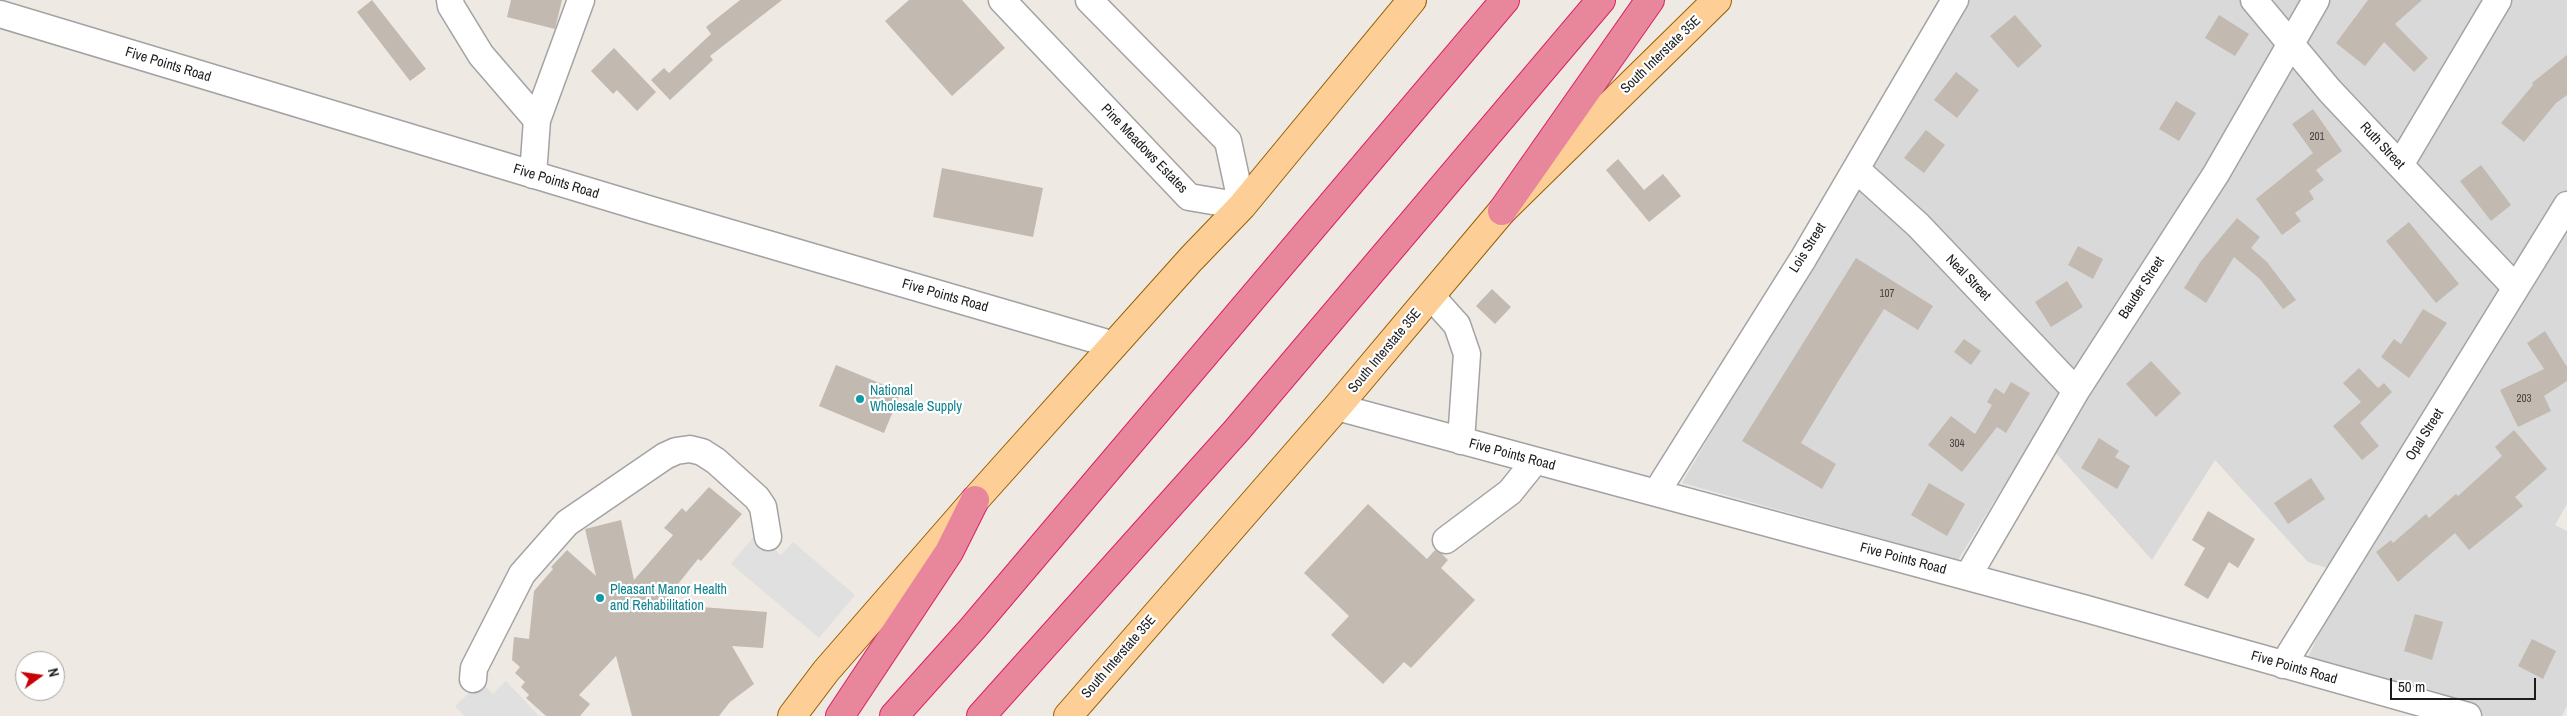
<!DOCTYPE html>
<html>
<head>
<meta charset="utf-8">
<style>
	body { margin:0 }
	#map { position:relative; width:2567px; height:716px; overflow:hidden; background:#eee9e2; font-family:"Archivo Narrow",sans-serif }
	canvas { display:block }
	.north { position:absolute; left:15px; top:651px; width:50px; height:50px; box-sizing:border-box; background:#fff; border:1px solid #a4a4a4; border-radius:50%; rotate:76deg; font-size:14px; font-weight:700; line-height:20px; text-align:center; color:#1c1c1c }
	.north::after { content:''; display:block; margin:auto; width:18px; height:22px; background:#c90006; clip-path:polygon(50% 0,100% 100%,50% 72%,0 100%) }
	.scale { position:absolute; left:2390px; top:678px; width:146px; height:22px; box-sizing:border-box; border:2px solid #1c1c1c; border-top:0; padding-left:6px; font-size:15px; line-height:18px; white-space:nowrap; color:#1c1c1c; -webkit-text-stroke:4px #fff; paint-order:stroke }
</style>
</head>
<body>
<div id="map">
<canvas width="2567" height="716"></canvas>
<div class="north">N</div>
<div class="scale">50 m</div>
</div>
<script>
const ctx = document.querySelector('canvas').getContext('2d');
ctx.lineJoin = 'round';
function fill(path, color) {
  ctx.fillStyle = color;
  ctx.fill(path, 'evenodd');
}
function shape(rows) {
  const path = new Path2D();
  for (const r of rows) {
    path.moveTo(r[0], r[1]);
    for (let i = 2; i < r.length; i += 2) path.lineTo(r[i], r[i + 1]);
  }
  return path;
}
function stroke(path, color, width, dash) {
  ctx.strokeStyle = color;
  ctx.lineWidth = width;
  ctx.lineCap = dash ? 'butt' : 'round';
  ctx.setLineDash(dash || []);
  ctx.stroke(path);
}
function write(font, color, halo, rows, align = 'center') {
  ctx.font = font + ' "Archivo Narrow",sans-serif';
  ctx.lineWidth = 4.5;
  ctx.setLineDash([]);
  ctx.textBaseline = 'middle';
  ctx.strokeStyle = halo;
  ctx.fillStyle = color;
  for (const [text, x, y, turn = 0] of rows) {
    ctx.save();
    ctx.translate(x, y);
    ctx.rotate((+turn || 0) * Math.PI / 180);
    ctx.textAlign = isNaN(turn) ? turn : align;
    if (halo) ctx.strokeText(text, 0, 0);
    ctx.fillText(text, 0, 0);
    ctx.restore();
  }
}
fill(shape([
	[1968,0,2567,0,2567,504,2555,525,2567,531,2567,706,2562,716,2482,716,2306,662,2346,574,2308,562,2215,460,2152,560,2037,432,1958,560,1682,483,1855,186]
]), '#dad9d9');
fill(shape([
	[756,534,781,555,793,542,855,595,819,638,731,564],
	[506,681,539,716,464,716,455,706,481,682,493,694]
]), '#e0e0e0');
fill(shape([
	[372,0,426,69,410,81,357,12],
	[511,0,562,0,555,29,507,17],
	[740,0,782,0,710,56,713,60,670,100,651,80,664,68,669,73,711,34,706,27],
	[909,0,962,0,1005,48,952,96,885,21],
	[2368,0,2422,0,2395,24,2428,58,2414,72,2384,42,2365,66,2336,43],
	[2015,15,2042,46,2018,68,1990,36],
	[2219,15,2249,34,2235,56,2205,38],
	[614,48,656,92,637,111,617,90,613,94,591,71],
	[2567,55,2567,95,2556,103,2524,142,2501,123,2533,85,2532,83],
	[1956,72,1979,90,1957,118,1934,100],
	[2176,101,2196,113,2179,141,2159,129],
	[2313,109,2342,151,2316,170,2324,180,2309,191,2314,199,2295,213,2301,221,2282,235,2256,199,2313,153,2292,124],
	[1926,130,1945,145,1924,173,1904,158],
	[1618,159,1644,190,1663,174,1681,196,1649,222,1606,170],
	[2481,165,2511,205,2491,221,2460,181],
	[942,168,1043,188,1033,237,933,217],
	[2237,218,2260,237,2251,248,2267,262,2296,300,2283,309,2260,279,2234,257,2206,303,2184,288,2201,261],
	[2409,222,2459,284,2436,303,2386,241],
	[2078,246,2103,259,2093,279,2068,265],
	[1856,258,1933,306,1918,330,1884,309,1839,380,1801,443,1836,464,1822,489,1742,441],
	[2067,281,2083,307,2051,327,2035,302],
	[1492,289,1511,307,1495,324,1476,306],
	[2423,309,2447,323,2409,378,2381,357,2394,339,2401,344],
	[2545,331,2567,367,2567,381,2544,396,2551,411,2518,427,2500,390,2544,369,2527,343],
	[1964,339,1981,351,1971,365,1954,352],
	[2151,361,2181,393,2156,417,2126,384],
	[836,365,901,392,884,433,819,406],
	[2359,368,2378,388,2384,383,2392,392,2360,423,2379,446,2362,460,2333,426,2361,402,2343,383],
	[2011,382,2030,393,2006,433,1997,427,1962,472,1928,445,1951,416,1975,434,1992,405,1987,402,1995,388,2004,394],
	[2514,430,2547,469,2515,497,2523,506,2469,550,2455,533,2398,582,2376,552,2391,540,2393,543,2426,514,2429,518,2456,494,2458,496,2502,456,2495,447],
	[2099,438,2119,451,2115,457,2130,466,2117,489,2081,468],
	[2311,478,2325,499,2288,524,2274,503],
	[1929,483,1965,504,1947,536,1911,515],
	[709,487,742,514,701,561,698,559,662,604,767,612,763,648,732,646,754,684,730,702,719,716,632,716,616,656,579,695,590,704,580,716,546,716,526,698,529,695,521,687,525,682,515,673,520,667,512,660,514,637,529,639,534,591,553,569,551,567,567,550,596,576,585,529,621,520,634,580,673,535,664,528,682,508,686,512],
	[1368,504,1427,559,1435,550,1442,554,1448,560,1441,568,1475,600,1411,668,1404,662,1383,684,1331,635,1349,616,1304,573],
	[2208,511,2255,539,2238,568,2229,562,2208,599,2184,585,2205,548,2192,540],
	[2415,614,2443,622,2432,660,2404,651],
	[2532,639,2556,651,2543,679,2518,666]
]), '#c2b9b1');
const minor = shape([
	[450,0,451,6,481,55,537,120],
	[1002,0,1189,197,1242,206,1228,141,1089,0],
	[2254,0,2330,91,2515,287],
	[0,14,651,210,1114,345],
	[2400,165,2498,0],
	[1856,169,1918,225,2076,391],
	[533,175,537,120,581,0],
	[1431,296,1457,325,1467,354,1461,441],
	[1337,407,2083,608,2468,716],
	[1656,493,1803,259,1955,0],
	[1446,540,1510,492,1535,461],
	[1968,576,2076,391,2216,174,2316,0],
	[2283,665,2567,205],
	[473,679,474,668,522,574,567,523,665,456,676,451,690,449,702,452,716,461,757,498,763,507,768,537]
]);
const major = shape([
	[792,716,826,671,975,500,1191,259,1242,206,1412,0],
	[1068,716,1337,407,1502,211,1717,0]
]);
const highway = shape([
	[1502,211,1650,0],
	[840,716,949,552,975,500],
	[894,716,972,629,1505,0],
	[981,716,1237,430,1601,0]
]);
stroke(minor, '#a3a3a3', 29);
stroke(major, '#955f00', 30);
stroke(highway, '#db2066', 30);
stroke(minor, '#fff', 26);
stroke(major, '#fece97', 28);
stroke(highway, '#e8879c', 28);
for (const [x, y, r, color] of [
	[860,399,5,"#0f9aa8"],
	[600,598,5,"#0f9aa8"]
]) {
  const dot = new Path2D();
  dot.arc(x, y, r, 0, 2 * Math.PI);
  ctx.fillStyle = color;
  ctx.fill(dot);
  stroke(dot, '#fff', 2);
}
write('11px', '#464341', null, [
	["201",2317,137],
	["107",1887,294],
	["203",2524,399],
	["304",1957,444]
]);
write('14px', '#1c1c1c', '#fff', [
	["South Interstate 35E",1661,55,-44],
	["Five Points Road",168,65,17],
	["Ruth Street",2382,146,47],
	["Pine Meadows Estates",1144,149,46],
	["Five Points Road",556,182,17],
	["Lois Street",1808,248,-58],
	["Neal Street",1968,278,46],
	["Bauder Street",2142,288,-57],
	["Five Points Road",945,296,16],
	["South Interstate 35E",1385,351,-50],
	["Opal Street",2425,435,-58],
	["Five Points Road",1512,455,15],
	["Five Points Road",1903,559,15],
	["South Interstate 35E",1119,657,-49],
	["Five Points Road",2294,668,16]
]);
write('14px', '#0d838f', '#fff', [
	["National",870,391],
	["Wholesale Supply",870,407],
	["Pleasant Manor Health",610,590],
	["and Rehabilitation",610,606]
], 'left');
</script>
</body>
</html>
